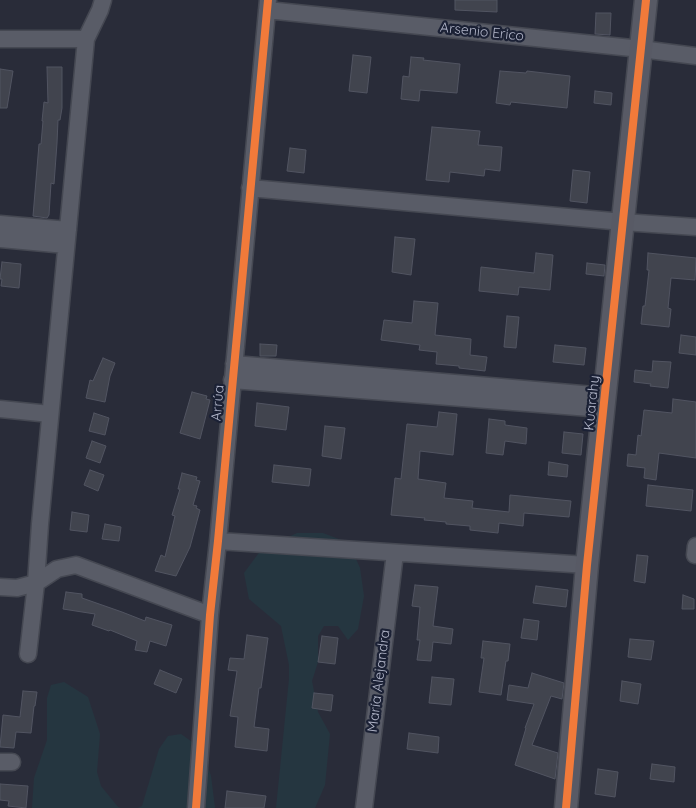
<!DOCTYPE html>
<html>
<head>
<meta charset="utf-8">
<style>
	body { margin:0 }
	canvas { display:block; background:#292c39 }
</style>
</head>
<body>
<canvas width="696" height="808"></canvas>
<script>
const ctx = document.querySelector('canvas').getContext('2d');
ctx.lineJoin = 'round';
function fill(path, color) {
  ctx.fillStyle = color;
  ctx.fill(path, 'evenodd');
}
function shape(rows) {
  const path = new Path2D();
  for (const r of rows) {
    path.moveTo(r[0], r[1]);
    for (let i = 2; i < r.length; i += 2) path.lineTo(r[i], r[i + 1]);
  }
  return path;
}
function stroke(path, color, width, dash) {
  ctx.strokeStyle = color;
  ctx.lineWidth = width;
  ctx.lineCap = dash ? 'butt' : 'round';
  ctx.setLineDash(dash || []);
  ctx.stroke(path);
}
function write(font, color, halo, rows, align = 'center') {
  ctx.font = font + ' Quicksand,sans-serif';
  ctx.lineWidth = 4.5;
  ctx.setLineDash([]);
  ctx.textBaseline = 'middle';
  ctx.strokeStyle = halo;
  ctx.fillStyle = color;
  for (const [text, x, y, turn = 0] of rows) {
    ctx.save();
    ctx.translate(x, y);
    ctx.rotate((+turn || 0) * Math.PI / 180);
    ctx.textAlign = isNaN(turn) ? turn : align;
    if (halo) ctx.strokeText(text, 0, 0);
    ctx.fillText(text, 0, 0);
    ctx.restore();
  }
}
fill(shape([
	[297,533,323,533,349,543,360,568,364,596,358,629,348,640,338,626,324,626,318,636,318,662,312,681,318,712,330,734,325,785,315,808,276,808,289,679,289,665,281,626,249,599,244,573,261,550],
	[64,682,88,697,100,734,97,772,101,786,118,807,121,808,32,808,34,778,47,740,47,698,51,685],
	[181,734,202,749,211,776,215,808,138,808,142,806,159,749,168,736]
]), '#253640');
const building = shape([
	[455,0,497,0,497,12,455,10,455,0],
	[596,13,611,13,610,35,595,34,596,13],
	[353,55,371,57,367,93,349,91,353,55],
	[411,57,424,58,423,60,460,64,457,93,420,90,419,101,401,99,403,76,409,77,411,57],
	[47,67,62,67,62,108,60,120,58,120,57,143,54,184,51,183,49,215,47,218,33,216,39,144,41,144,43,121,42,121,44,102,48,103,47,67],
	[0,69,13,71,7,108,0,108,0,69],
	[500,71,526,73,527,71,570,76,567,108,511,102,510,105,496,103,500,71],
	[595,91,612,93,611,105,594,103,595,91],
	[432,127,480,131,478,145,502,147,500,171,485,169,484,176,450,172,449,182,426,180,432,127],
	[290,148,306,150,304,173,287,171,290,148],
	[573,170,590,172,587,203,570,201,573,170],
	[395,237,415,239,411,275,392,272,395,237],
	[536,253,553,255,550,290,519,287,518,295,479,291,481,267,534,273,536,253],
	[648,253,696,258,695,280,671,278,668,308,671,309,669,327,641,324,643,306,645,306,649,270,647,270,648,253],
	[2,262,21,264,19,288,1,286,2,279,0,279,2,262],
	[587,263,605,265,604,276,586,274,587,263],
	[414,301,438,303,435,335,471,339,470,355,487,357,485,371,459,368,459,366,436,364,437,352,419,350,420,345,381,340,384,320,412,323,414,301],
	[507,316,519,317,516,348,504,347,507,316],
	[681,335,696,337,696,355,679,353,681,335],
	[260,344,277,345,276,356,260,356,260,344],
	[555,345,586,348,584,365,553,362,555,345],
	[103,358,115,363,110,376,105,402,86,398,90,380,93,381,103,358],
	[653,361,671,362,668,388,650,386,651,384,634,382,635,370,652,372,653,361],
	[192,392,207,396,206,399,210,400,200,439,180,433,192,392],
	[673,399,696,402,696,458,659,453,656,480,644,478,645,468,627,466,628,454,636,455,638,435,641,436,644,410,672,413,673,399],
	[257,403,289,407,286,430,255,426,257,403],
	[439,412,457,414,453,455,420,451,418,479,446,483,444,498,473,501,472,508,509,512,510,495,571,501,569,517,524,513,523,526,499,523,498,533,470,530,470,526,446,524,446,522,424,520,425,518,391,515,395,478,401,479,407,424,437,427,439,412],
	[94,413,109,418,105,435,89,431,94,413],
	[489,419,505,421,505,425,527,428,526,444,505,441,503,455,486,453,489,419],
	[325,426,345,428,341,459,322,456,325,426],
	[564,432,583,434,581,455,562,453,564,432],
	[92,441,106,446,100,463,86,458,92,441],
	[549,462,568,465,567,477,548,475,549,462],
	[274,465,311,469,309,486,272,482,274,465],
	[90,470,104,475,98,491,84,485,90,470],
	[182,473,197,477,196,480,200,481,193,505,197,506,196,508,200,510,190,547,176,576,155,571,161,555,165,557,175,516,172,515,180,489,178,489,182,473],
	[648,485,693,490,691,511,646,506,648,485],
	[72,512,89,515,87,532,70,530,72,512],
	[105,524,121,527,119,541,102,539,105,524],
	[637,555,648,556,645,583,634,581,637,555],
	[415,585,438,587,433,626,453,629,451,644,433,642,431,661,417,660,420,640,417,640,420,607,412,606,415,585],
	[536,586,568,590,566,607,533,603,536,586],
	[66,592,82,594,82,598,122,612,145,621,146,617,172,625,166,646,150,641,147,652,135,650,137,641,110,630,109,631,92,625,95,614,63,609,66,592],
	[683,595,694,599,694,609,682,609,683,595],
	[524,619,539,621,537,640,521,638,524,619],
	[247,635,268,638,261,688,259,688,254,727,269,729,267,751,235,747,238,717,230,716,237,671,228,670,230,658,244,659,247,635],
	[322,636,338,638,335,664,318,662,322,636],
	[630,639,654,641,651,660,628,657,630,639],
	[483,641,510,644,508,661,506,661,501,695,479,692,484,658,481,658,483,641],
	[160,670,182,679,176,693,154,684,160,670],
	[532,673,564,683,562,699,551,696,532,745,558,753,555,779,515,765,526,728,525,728,534,704,507,700,509,685,528,688,532,673],
	[432,677,454,679,451,705,429,703,432,677],
	[622,681,641,684,638,704,620,701,622,681],
	[23,691,37,692,35,706,34,706,31,733,16,732,14,748,0,747,3,715,20,717,23,691],
	[314,693,333,695,331,711,312,708,314,693],
	[409,733,439,737,438,753,407,749,409,733],
	[652,764,675,767,674,782,650,779,652,764],
	[598,769,618,772,615,797,595,794,598,769],
	[0,784,28,786,26,808,8,806,9,801,0,800,0,784],
	[227,791,266,796,264,808,225,808,227,791]
]);
fill(building, '#41444e');
stroke(building, '#515461', 1);
const street = shape([
	[267,10,641,49,696,56],
	[0,39,86,39],
	[250,188,623,222,696,227],
	[0,224,68,230],
	[0,239,66,245],
	[234,364,605,396],
	[232,380,603,409],
	[0,409,50,414],
	[218,541,587,565],
	[695,555,696,546],
	[0,587,17,588,36,583,57,569,76,565,210,615],
	[28,654,36,583,40,524,86,39,100,10,103,0],
	[0,762,12,762],
	[196,808,210,615,218,541,268,0],
	[364,808,395,553]
]);
const secondary = shape([
	[566,808,587,565,646,0]
]);
stroke(street, '#454852', 19);
stroke(secondary, '#454852', 25);
stroke(street, '#595c67', 16);
stroke(secondary, '#585a65', 22);
stroke(shape([
	[196,808,210,615,218,541,268,0],
	[566,808,587,565,646,0]
]), '#f17a3a', 8);
write('14px', '#b3b7ca', '#1b2135', [
	["Arsenio Erico",482,32,6],
	["Arrúa",218,403,-85],
	["Kuarahy",592,403,-84],
	["María Alejandra",379,681,-83]
]);
</script>
</body>
</html>
